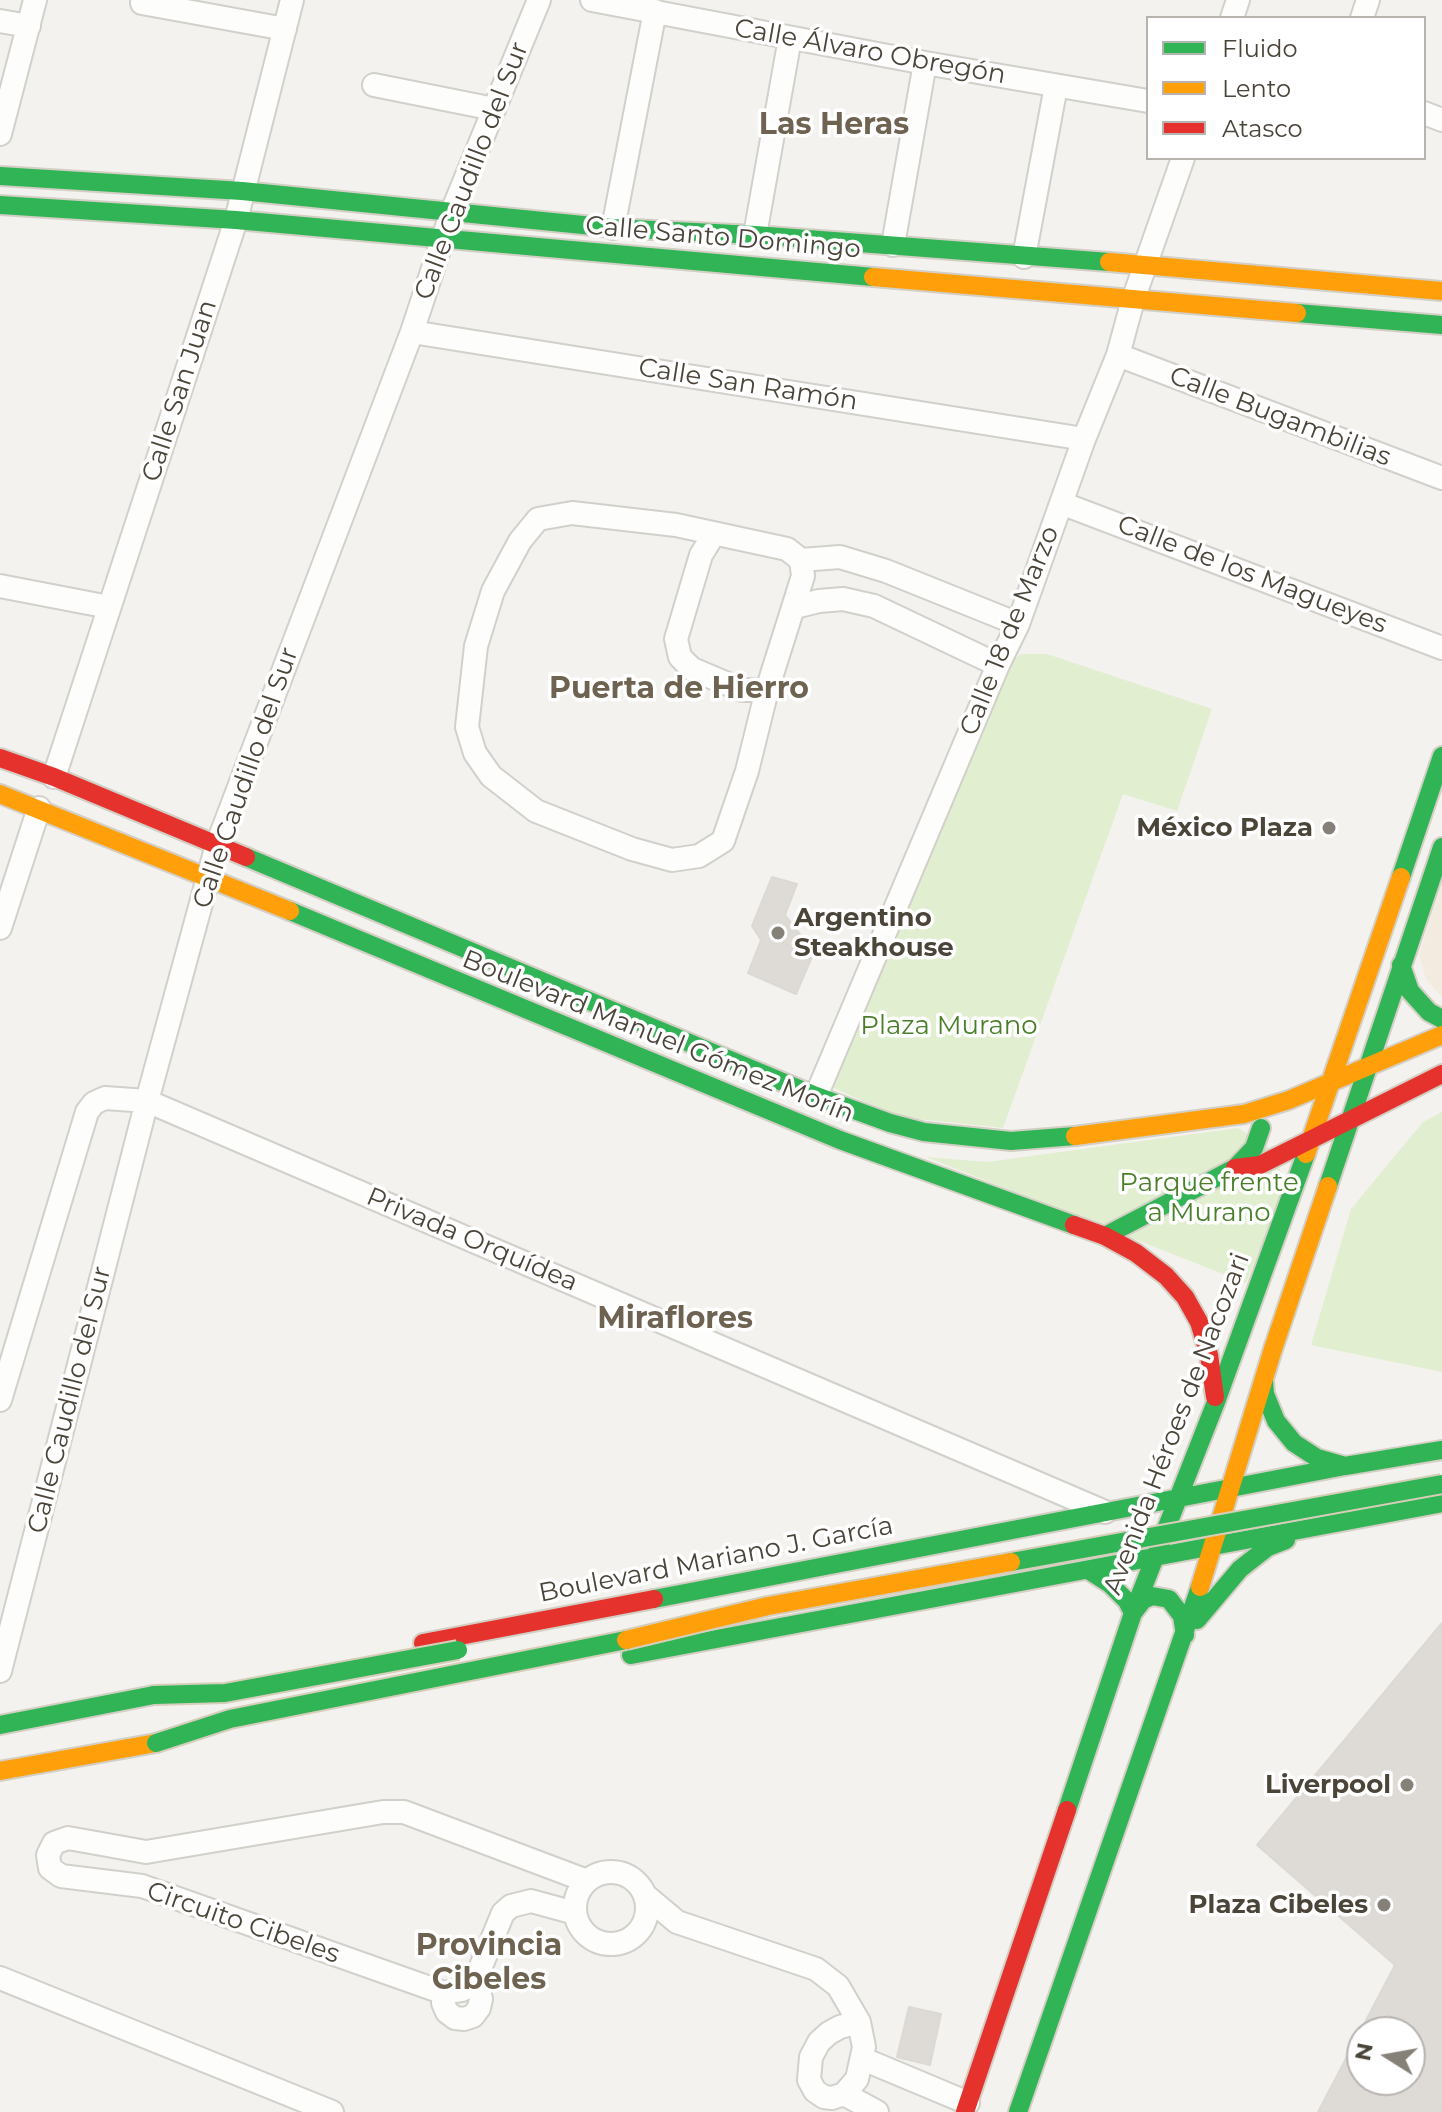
<!DOCTYPE html>
<html>
<head>
<meta charset="utf-8">
<style>
	body { margin:0 }
	#map { position:relative; width:1442px; height:2112px; overflow:hidden; background:#f4f2ee; font-family:Montserrat,sans-serif }
	canvas { display:block }
	.legend { position:absolute; left:1146px; top:16px; width:280px; height:144px; box-sizing:border-box; background:#fff; border:2px solid #b7b4b0; margin:0; padding:10px 14px; list-style:none; font-size:24px; color:#4b4439 }
	.legend li { display:flex; align-items:center; gap:16px; height:40px }
	.legend b { width:40px; border:2px solid #b7b4b0 }
	.north { position:absolute; left:1346px; top:2016px; width:80px; height:80px; box-sizing:border-box; background:#fff; border:2px solid #b7b4b0; border-radius:50%; rotate:281deg; font-size:22px; font-weight:700; line-height:32px; text-align:center; color:#4b4439 }
	.north::after { content:''; display:block; margin:auto; width:28px; height:36px; background:#868178; clip-path:polygon(50% 0,100% 100%,50% 72%,0 100%) }
</style>
</head>
<body>
<div id="map">
<canvas width="1442" height="2112"></canvas>
<ul class="legend">
<li><b style="height:10px;background:#30b455"></b>Fluido</li>
<li><b style="height:10px;background:#ff9f0a"></b>Lento</li>
<li><b style="height:10px;background:#e5322d"></b>Atasco</li>
</ul>
<div class="north">N</div>
</div>
<script>
const ctx = document.querySelector('canvas').getContext('2d');
ctx.lineJoin = 'round';
function fill(path, color) {
  ctx.fillStyle = color;
  ctx.fill(path, 'evenodd');
}
function shape(rows) {
  const path = new Path2D();
  for (const r of rows) {
    if (r.length === 3) {
      path.moveTo(r[0] + r[2], r[1]);
      path.arc(r[0], r[1], r[2], 0, 2 * Math.PI);
      continue;
    }
    path.moveTo(r[0], r[1]);
    for (let i = 2; i < r.length; i += 2) path.lineTo(r[i], r[i + 1]);
  }
  return path;
}
function stroke(path, color, width, dash) {
  ctx.strokeStyle = color;
  ctx.lineWidth = width;
  ctx.lineCap = dash ? 'butt' : 'round';
  ctx.setLineDash(dash || []);
  ctx.stroke(path);
}
function write(font, color, halo, rows, align = 'center') {
  ctx.font = font + ' Montserrat,sans-serif';
  ctx.lineWidth = 7;
  ctx.setLineDash([]);
  ctx.textBaseline = 'middle';
  ctx.strokeStyle = halo;
  ctx.fillStyle = color;
  for (const [text, x, y, turn = 0] of rows) {
    ctx.save();
    ctx.translate(x, y);
    ctx.rotate((+turn || 0) * Math.PI / 180);
    ctx.textAlign = isNaN(turn) ? turn : align;
    if (halo) ctx.strokeText(text, 0, 0);
    ctx.fillText(text, 0, 0);
    ctx.restore();
  }
}
fill(shape([
	[1442,880,1442,997,1426,979,1419,955]
]), '#f3ebdf');
fill(shape([
	[1021,654,1047,654,1212,709,1177,811,1123,794,1003,1128,899,1117,832,1087,1007,665],
	[1442,1112,1442,1372,1311,1345,1351,1209,1423,1122],
	[1238,1128,1268,1147,1287,1183,1246,1283,926,1157,987,1162]
]), '#e1eecf');
const building = shape([
	[772,877,797,884,785,915,814,952,796,994,748,973,761,940,752,926,772,877],
	[1442,1623,1442,2112,1318,2112,1395,1965,1257,1845,1442,1623],
	[1362,2032,1410,2032,1410,2080,1362,2080,1362,2032],
	[909,2007,941,2014,930,2065,897,2057,909,2007]
]);
fill(building, '#dedbd6');
stroke(building, '#dcd9d4', 2);
const street = shape([
	[592,0,925,63,1148,101],
	[142,3,285,29],
	[1232,18,1238,0],
	[1362,18,1368,0],
	[0,21,29,26],
	[374,85,494,109],
	[1424,113,1442,120],
	[0,134,35,0],
	[613,228,655,11],
	[755,235,790,38],
	[893,245,925,63],
	[1024,257,1056,86],
	[412,332,1084,439],
	[1118,355,1442,478],
	[1061,503,1442,648],
	[572,513,676,525,787,549,801,560,803,576,767,690,747,771,723,841,699,856,672,860,632,849,536,811,491,776,475,753,467,727,476,646,493,591,520,541,538,519,572,513],
	[714,534,701,555,676,639,680,657,692,669,742,690,767,690],
	[801,560,840,557,886,571,1018,624],
	[0,586,109,607],
	[795,607,819,601,843,599,874,606,998,665],
	[54,777,236,220,292,0],
	[0,928,39,808],
	[816,1096,998,665,1018,624,1084,439,1118,355,1133,300,1183,158],
	[0,1400,87,1112,94,1103,105,1098,147,1101,1105,1512],
	[0,1671,147,1101,217,845,412,332,451,214,539,0],
	[611,1908,36],
	[646,1896,677,1922,816,1969,838,1986,859,2022],
	[575,1913,531,1901,511,1906,503,1913,479,1971,472,1983,462,1990,444,1993,142,1886,61,1876,50,1868,48,1855,54,1843,68,1838,146,1852,383,1812,404,1812,587,1881],
	[0,1978,332,2112],
	[444,1993,443,2003,447,2012,455,2018,464,2019,473,2016,479,2008,481,1999,479,1990,472,1983],
	[859,2022,864,2047,857,2079,844,2094,832,2098,824,2097,815,2091,809,2080,811,2057,819,2042,829,2033,840,2027,859,2022],
	[863,2059,968,2103],
	[844,2094,877,2112]
]);
const fast = shape([
	[0,176,242,191,613,228,755,235,1109,262],
	[0,205,236,220,873,277],
	[1297,313,1442,325],
	[246,857,816,1096,890,1123,924,1132,1011,1141,1075,1136],
	[1401,877,1442,756],
	[290,911,840,1140,1074,1225],
	[1401,965,1410,991,1429,1012,1442,1019],
	[1328,1186,1442,847],
	[1105,1236,1235,1168,1254,1148,1261,1128],
	[1264,1381,1265,1394,1276,1421,1294,1443,1317,1458,1345,1466],
	[1088,1570,1110,1584,1127,1601,1133,1613,1143,1600,1152,1596,1169,1599,1182,1616,1185,1635],
	[654,1599,1345,1466,1442,1450],
	[1197,1620,1240,1569,1268,1547,1286,1540],
	[631,1655,1442,1503],
	[0,1725,154,1695],
	[1067,1810,1133,1613,1216,1402,1306,1154],
	[1018,2112,1200,1587]
]);
const slow = shape([
	[1109,262,1442,291],
	[873,277,1297,313],
	[0,794,290,911],
	[1075,1136,1244,1114,1289,1100,1442,1035],
	[1306,1154,1401,877],
	[1200,1587,1273,1349,1328,1186],
	[0,1771,156,1743]
]);
const jam = shape([
	[0,758,54,777,246,857],
	[1235,1168,1260,1165,1442,1074],
	[1074,1225,1105,1236,1136,1253,1166,1276,1185,1297,1199,1322,1209,1355,1215,1397],
	[423,1643,654,1599],
	[965,2112,1067,1810]
]);
stroke(street, '#d2d0cb', 26);
stroke(fast, '#d3cfc5', 22);
stroke(slow, '#d3cfc5', 22);
stroke(jam, '#d3cfc5', 22);
stroke(street, '#fdfdfc', 22);
stroke(fast, '#30b455', 18);
stroke(slow, '#ff9f0a', 18);
stroke(jam, '#e5322d', 18);
const fastBridge = shape([
	[1011,1562,1442,1484],
	[154,1695,225,1693,458,1650],
	[156,1743,230,1719,626,1640]
]);
const slowBridge = shape([
	[626,1640,768,1606,1011,1562]
]);
stroke(fastBridge, '#d6cebb', 22, []);
stroke(slowBridge, '#d6cebb', 22, []);
stroke(fastBridge, '#30b455', 18);
stroke(slowBridge, '#ff9f0a', 18);
for (const [x, y, r, color] of [
	[1329,828,8,"#868178"],
	[778,933,8,"#868178"],
	[1407,1785,8,"#868178"],
	[1384,1905,8,"#868178"]
]) {
  const dot = new Path2D();
  dot.arc(x, y, r, 0, 2 * Math.PI);
  ctx.fillStyle = color;
  ctx.fill(dot);
  stroke(dot, '#fff', 3);
}
write('26px', '#4b4439', '#fff', [
	["Calle Álvaro Obregón",870,52,10],
	["Calle Caudillo del Sur",472,171,-69],
	["Calle Santo Domingo",723,238,5],
	["Calle San Ramón",748,385,9],
	["Calle San Juan",180,391,-72],
	["Calle Bugambilias",1280,417,21],
	["Calle de los Magueyes",1252,575,21],
	["Calle 18 de Marzo",1010,631,-68],
	["Calle Caudillo del Sur",246,778,-71],
	["Boulevard Manuel Gómez Morín",658,1037,22],
	["Privada Orquídea",472,1240,23],
	["Calle Caudillo del Sur",70,1400,-76],
	["Avenida Héroes de Nacozari",1177,1424,-69],
	["Boulevard Mariano J. García",716,1560,-11],
	["Circuito Cibeles",243,1923,19]
]);
write('bold 26px', '#4b4439', '#fff', [
	["México Plaza",1313,828],
	["Argentino",794,918,"left"],
	["Steakhouse",794,948,"left"],
	["Liverpool",1391,1785],
	["Plaza Cibeles",1368,1905]
], 'right');
write('26px', '#4a7f2a', '#fff', [
	["Plaza Murano",949,1026],
	["Parque frente",1209,1183],
	["a Murano",1209,1213]
]);
write('bold 30px', '#6e6250', '#fff', [
	["Las Heras",834,125],
	["Puerta de Hierro",679,689],
	["Miraflores",675,1319],
	["Provincia",489,1946],
	["Cibeles",489,1980]
]);
</script>
</body>
</html>
